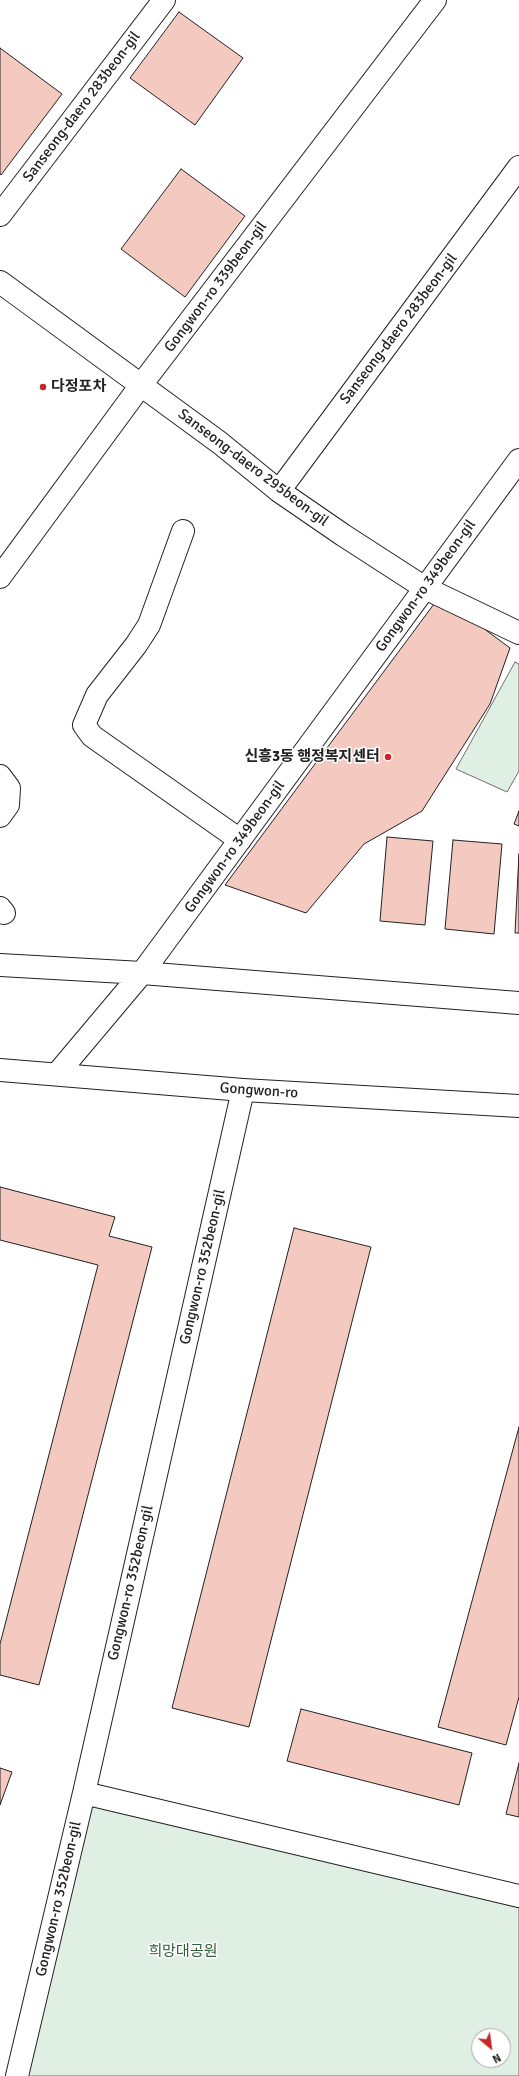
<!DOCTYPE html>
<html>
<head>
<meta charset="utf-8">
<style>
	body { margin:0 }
	#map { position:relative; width:519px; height:2076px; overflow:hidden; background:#fff; font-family:Signika,sans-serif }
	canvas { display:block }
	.north { position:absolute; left:471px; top:2028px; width:40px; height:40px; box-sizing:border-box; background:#fff; border:1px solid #a7a7a7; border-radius:50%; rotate:151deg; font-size:11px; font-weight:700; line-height:16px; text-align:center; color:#222 }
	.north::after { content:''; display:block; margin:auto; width:14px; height:18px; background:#c62828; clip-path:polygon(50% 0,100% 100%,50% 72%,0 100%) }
</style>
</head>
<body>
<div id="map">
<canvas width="519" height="2076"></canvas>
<div class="north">N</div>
</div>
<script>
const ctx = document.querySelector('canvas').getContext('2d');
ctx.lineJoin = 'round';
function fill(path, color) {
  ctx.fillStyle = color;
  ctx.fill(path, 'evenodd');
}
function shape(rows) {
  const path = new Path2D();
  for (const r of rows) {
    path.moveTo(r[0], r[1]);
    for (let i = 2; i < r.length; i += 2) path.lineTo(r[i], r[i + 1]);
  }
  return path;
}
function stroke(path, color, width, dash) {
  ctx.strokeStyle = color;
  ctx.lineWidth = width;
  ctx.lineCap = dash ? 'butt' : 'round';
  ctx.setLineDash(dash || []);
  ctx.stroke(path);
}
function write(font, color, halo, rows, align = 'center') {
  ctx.font = font + ' Signika,"Noto Sans KR",sans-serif';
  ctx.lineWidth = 3;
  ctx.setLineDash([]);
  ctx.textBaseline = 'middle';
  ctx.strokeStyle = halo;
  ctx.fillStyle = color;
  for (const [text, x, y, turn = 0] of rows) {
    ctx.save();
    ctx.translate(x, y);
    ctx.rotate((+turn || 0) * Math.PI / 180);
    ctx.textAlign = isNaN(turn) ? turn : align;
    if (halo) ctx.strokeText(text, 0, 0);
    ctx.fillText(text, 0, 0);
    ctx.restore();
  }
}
const green = shape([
	[515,662,519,664,519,771,507,792,456,769,515,662],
	[90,1803,519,1903,519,2076,27,2076,90,1803],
	[479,2036,503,2036,503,2060,479,2060,479,2036]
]);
fill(green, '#e0efe3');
stroke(green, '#6f6f6f', 1);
const building = shape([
	[179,12,243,58,195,125,130,78,179,12],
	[0,48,62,94,1,175,0,174,0,48],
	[181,169,245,216,185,297,121,249,181,169],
	[440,596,510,648,490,704,422,811,364,844,306,913,225,885,440,596],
	[519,811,519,826,514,824,519,811],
	[387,837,433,841,425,925,380,921,387,837],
	[453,840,502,844,494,934,445,929,453,840],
	[519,854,519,933,515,933,519,854],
	[0,1187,115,1217,109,1236,152,1247,39,1685,0,1675,0,1644,98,1265,0,1240,0,1187],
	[294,1228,371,1247,249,1727,172,1708,294,1228],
	[519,1427,519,1697,506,1745,438,1727,519,1427],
	[301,1709,472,1753,459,1805,287,1761,301,1709],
	[519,1763,519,1817,506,1814,519,1763],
	[0,1768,12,1772,0,1805,0,1768]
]);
fill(building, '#f3c9c0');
stroke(building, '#222', 1);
const street = shape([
	[0,215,164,0],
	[0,282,220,443,279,491,343,535,425,588,519,633],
	[279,491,519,167],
	[183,531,149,625,136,645,97,695,84,725,92,736,240,840],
	[0,577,141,385,435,0],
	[0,776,9,788,8,805,0,816],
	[0,908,4,913],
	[0,965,142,973,519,1003],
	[57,1074,142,973,519,460],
	[84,1793,519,1896],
	[17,2076,84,1793,243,1090]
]);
const secondary = shape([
	[0,1070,243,1090,519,1106]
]);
stroke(street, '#222', 24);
stroke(secondary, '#222', 24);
stroke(street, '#fff', 22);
stroke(secondary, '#fff', 22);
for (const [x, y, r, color] of [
	[43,387,4,"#c62828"],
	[388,757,4,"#c62828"]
]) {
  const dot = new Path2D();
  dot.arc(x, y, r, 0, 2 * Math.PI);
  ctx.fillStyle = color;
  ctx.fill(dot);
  stroke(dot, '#fff', 1.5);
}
write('15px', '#222', '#fff', [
	["Sanseong-daero 283beon-gil",82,107,-53],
	["Gongwon-ro 339beon-gil",216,287,-53],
	["Sanseong-daero 283beon-gil",399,329,-53],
	["Sanseong-daero 295beon-gil",253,468,37],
	["Gongwon-ro 349beon-gil",426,586,-54],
	["Gongwon-ro 349beon-gil",235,847,-54],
	["Gongwon-ro",259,1091,4],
	["Gongwon-ro 352beon-gil",203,1267,-77],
	["Gongwon-ro 352beon-gil",131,1583,-77],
	["Gongwon-ro 352beon-gil",59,1899,-77]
]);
write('bold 15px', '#222', '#fff', [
	["다정포차",51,387],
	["신흥3동 행정복지센터",380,757,"right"]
], 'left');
write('15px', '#2f5e38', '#fff', [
	["희망대공원",183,1952]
]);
</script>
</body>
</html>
